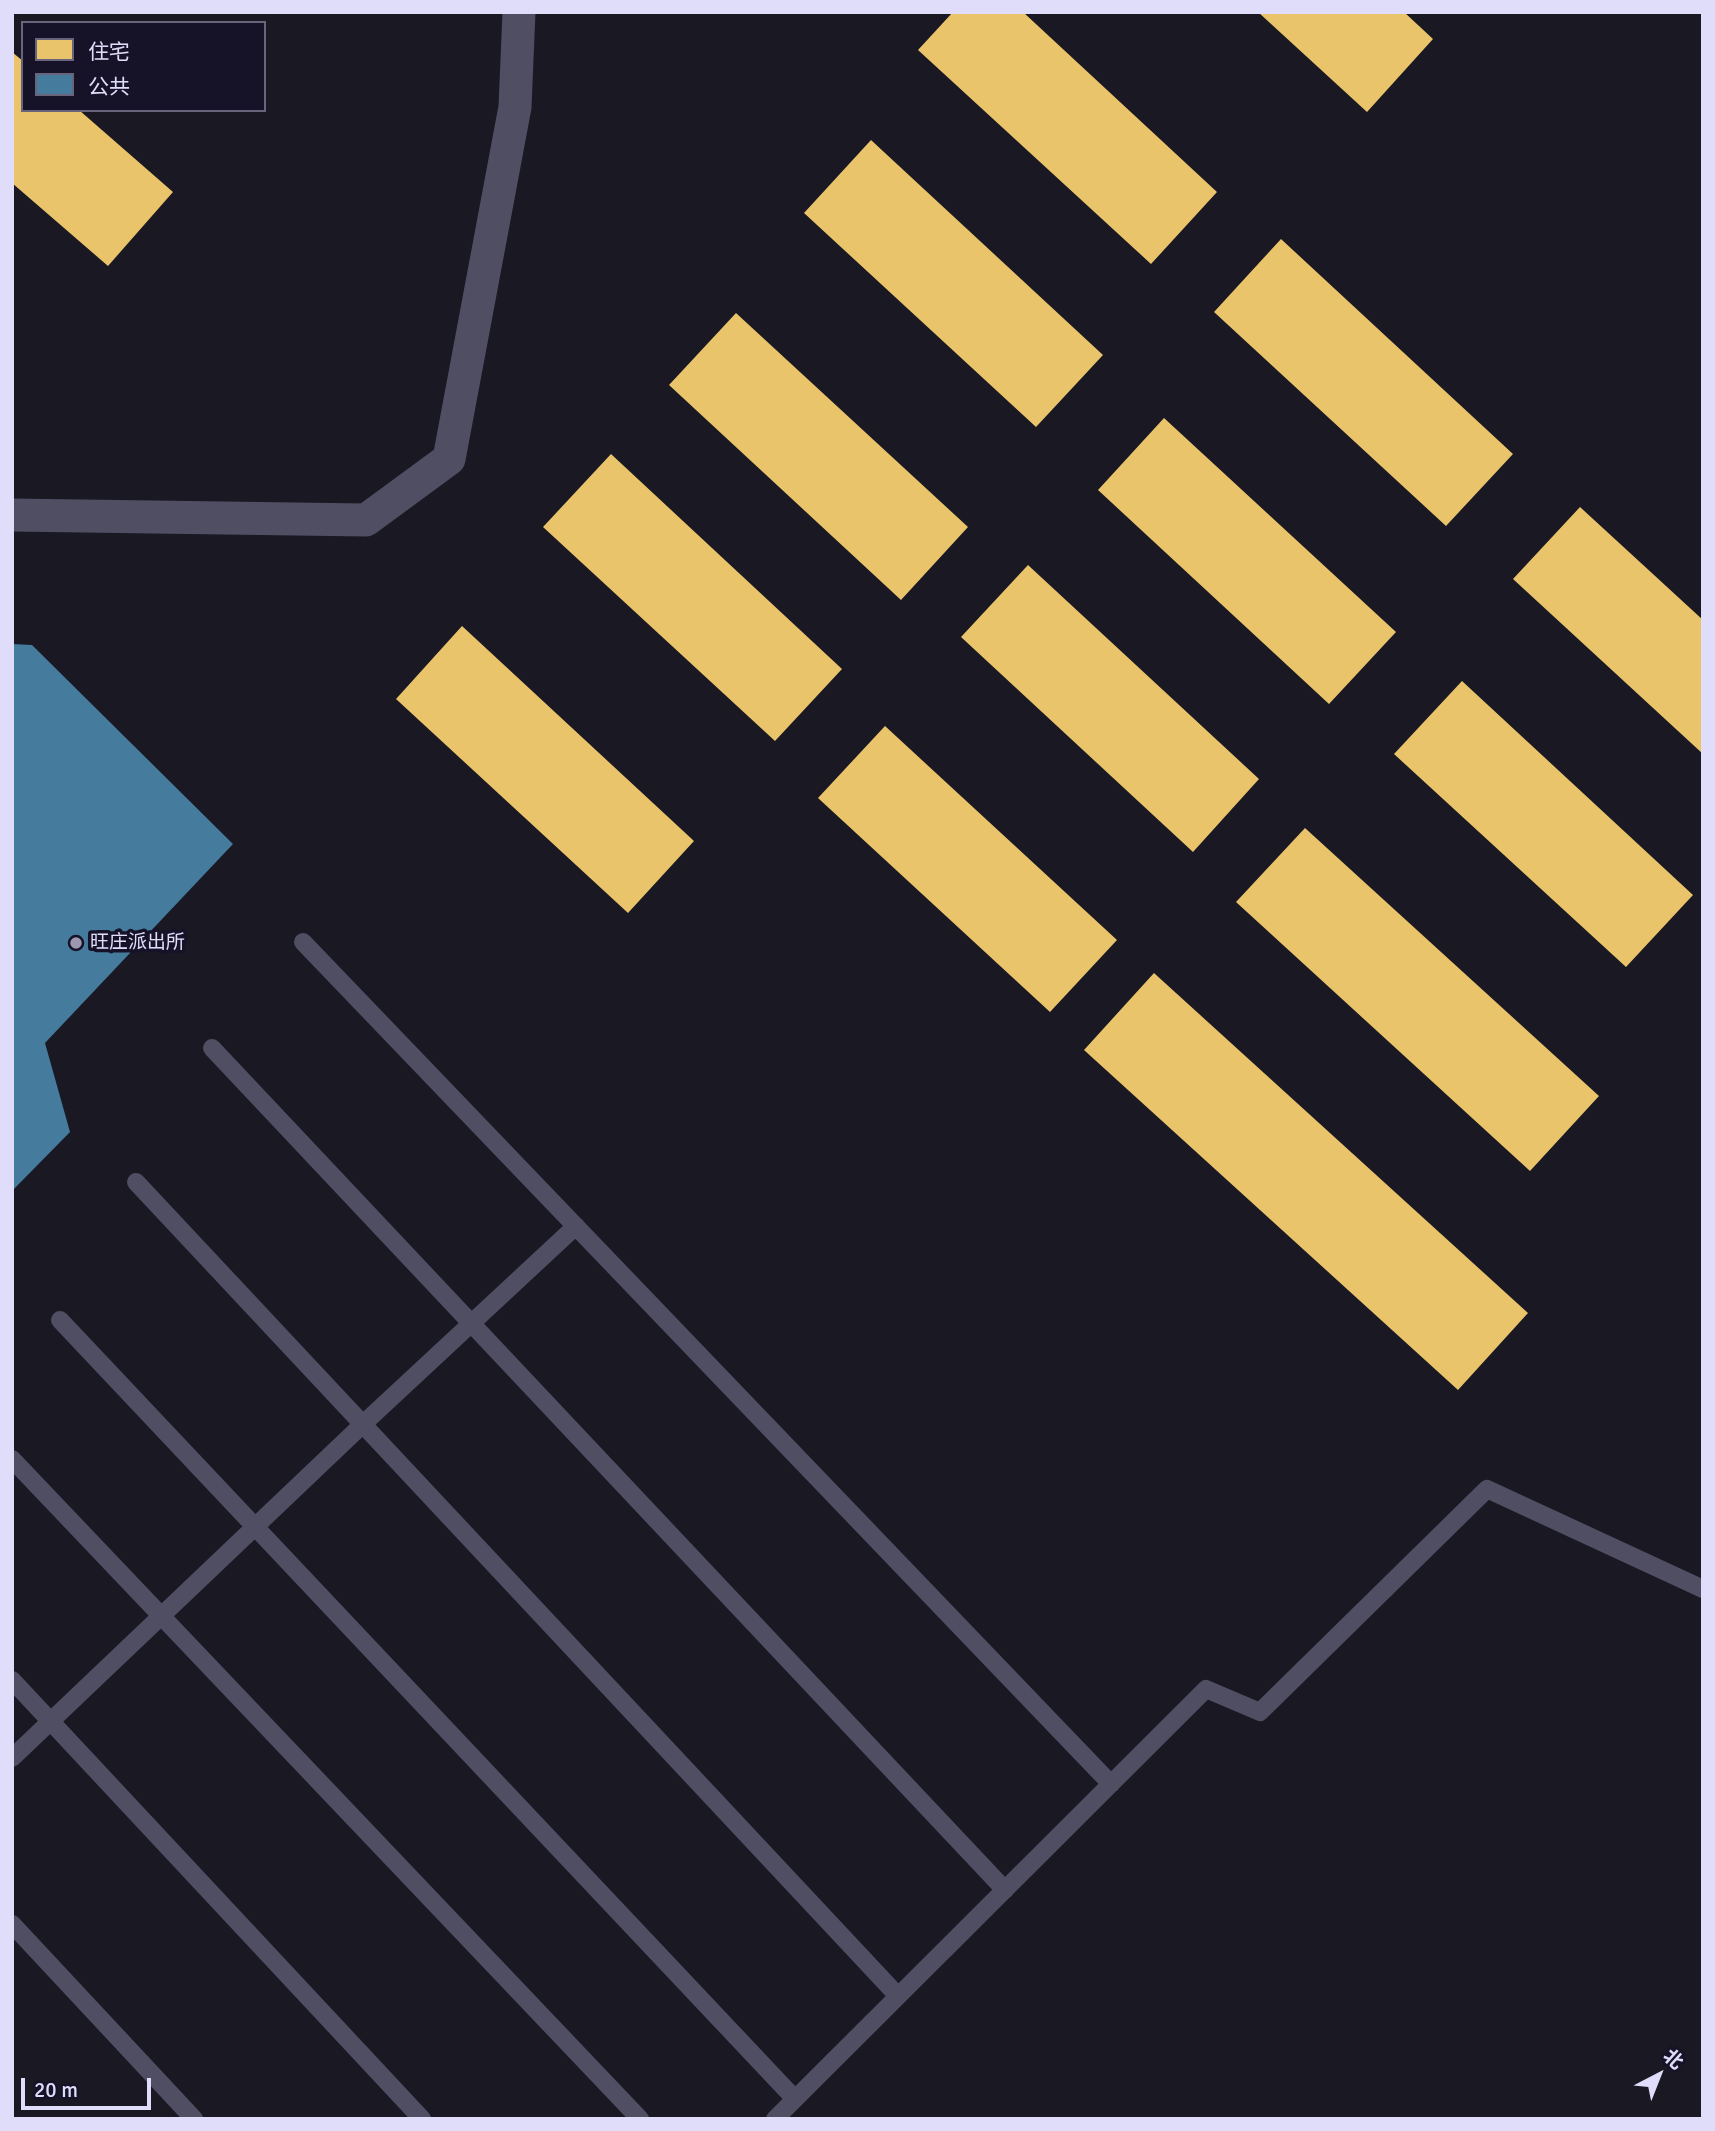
<!DOCTYPE html>
<html>
<head>
<meta charset="utf-8">
<style>
	body { margin:0 }
	#map { position:relative; width:1715px; height:2131px; overflow:hidden; background:#1a1823; font-family:Signika,"Noto Sans SC",sans-serif }
	canvas { display:block }
	.frame { position:absolute; inset:0; border:14px solid #e0ddfb; pointer-events:none }
	.legend { position:absolute; left:21px; top:21px; width:245px; height:91px; box-sizing:border-box; background:#161328; border:2px solid #67647c; margin:0; padding:9px 12px; list-style:none; font-size:21px; color:#e0ddfb }
	.legend li { display:flex; align-items:center; gap:14px; height:35px }
	.legend b { width:35px; border:2px solid #67647c }
	.north { position:absolute; left:1624px; top:2040px; width:70px; height:70px; -webkit-text-stroke:5px #161328; paint-order:stroke; rotate:42deg; font-size:19px; font-weight:700; line-height:28px; text-align:center; color:#e0ddfb }
	.north::after { content:''; display:block; margin:auto; width:24px; height:32px; background:#e0ddfb; clip-path:polygon(50% 0,100% 100%,50% 72%,0 100%) }
	.scale { position:absolute; left:21px; top:2078px; width:130px; height:32px; box-sizing:border-box; border:4px solid #e0ddfb; border-top:0; padding-left:9px; font-size:21px; line-height:24px; white-space:nowrap; color:#e0ddfb; -webkit-text-stroke:5px #161328; paint-order:stroke }
</style>
</head>
<body>
<div id="map">
<canvas width="1715" height="2131"></canvas>
<div class="frame"></div>
<ul class="legend">
<li><b style="height:19px;background:#e9c46a"></b>住宅</li>
<li><b style="height:19px;background:#457b9d"></b>公共</li>
</ul>
<div class="north">北</div>
<div class="scale">20 m</div>
</div>
<script>
const ctx = document.querySelector('canvas').getContext('2d');
ctx.lineJoin = 'round';
function fill(path, color) {
  ctx.fillStyle = color;
  ctx.fill(path, 'evenodd');
}
function shape(rows) {
  const path = new Path2D();
  for (const r of rows) {
    path.moveTo(r[0], r[1]);
    for (let i = 2; i < r.length; i += 2) path.lineTo(r[i], r[i + 1]);
  }
  return path;
}
function stroke(path, color, width, dash) {
  ctx.strokeStyle = color;
  ctx.lineWidth = width;
  ctx.lineCap = dash ? 'butt' : 'round';
  ctx.setLineDash(dash || []);
  ctx.stroke(path);
}
function write(font, color, halo, rows, align = 'center') {
  ctx.font = font + ' Signika,"Noto Sans SC",sans-serif';
  ctx.lineWidth = 7;
  ctx.setLineDash([]);
  ctx.textBaseline = 'middle';
  ctx.strokeStyle = halo;
  ctx.fillStyle = color;
  for (const [text, x, y, turn = 0] of rows) {
    ctx.save();
    ctx.translate(x, y);
    ctx.rotate((+turn || 0) * Math.PI / 180);
    ctx.textAlign = isNaN(turn) ? turn : align;
    if (halo) ctx.strokeText(text, 0, 0);
    ctx.fillText(text, 0, 0);
    ctx.restore();
  }
}
fill(shape([
	[953,12,1023,12,1217,192,1151,264,918,50],
	[1258,12,1404,12,1433,39,1367,112],
	[12,52,23,61,23,110,79,110,173,192,108,266,12,183],
	[871,140,1103,355,1036,427,804,213],
	[1281,239,1513,454,1446,526,1214,312],
	[736,313,968,527,901,600,669,385],
	[1164,418,1396,632,1329,704,1098,490],
	[611,454,842,669,775,741,543,527],
	[1580,507,1703,620,1703,754,1513,579],
	[1028,565,1259,779,1193,852,961,637],
	[462,626,694,841,628,913,396,699],
	[1462,681,1693,895,1626,967,1394,754],
	[885,726,1117,940,1050,1012,818,798],
	[1305,828,1599,1096,1530,1171,1236,902],
	[1154,973,1528,1313,1458,1390,1084,1050]
]), '#e9c46a');
fill(shape([
	[12,644,32,645,233,844,45,1043,70,1132,12,1191]
]), '#457b9d');
stroke(shape([
	[303,942,1111,1784],
	[212,1048,1005,1890],
	[136,1182,898,1996],
	[60,1320,795,2099],
	[12,1459,640,2119],
	[12,1680,422,2119],
	[12,1758,362,1425,576,1226],
	[12,1924,194,2119],
	[775,2119,1206,1689,1260,1712,1487,1489,1703,1589]
]), '#4f4e63', 18);
stroke(shape([
	[12,515,366,520,449,459,515,107,519,12]
]), '#4f4e63', 33);
for (const [x, y, r, color] of [
	[76,943,7,"#9b98af"]
]) {
  const dot = new Path2D();
  dot.arc(x, y, r, 0, 2 * Math.PI);
  ctx.fillStyle = color;
  ctx.fill(dot);
  stroke(dot, '#161328', 2.5);
}
write('19px', '#e0ddfb', '#161328', [
	["旺庄派出所",90,943]
], 'left');
</script>
</body>
</html>
